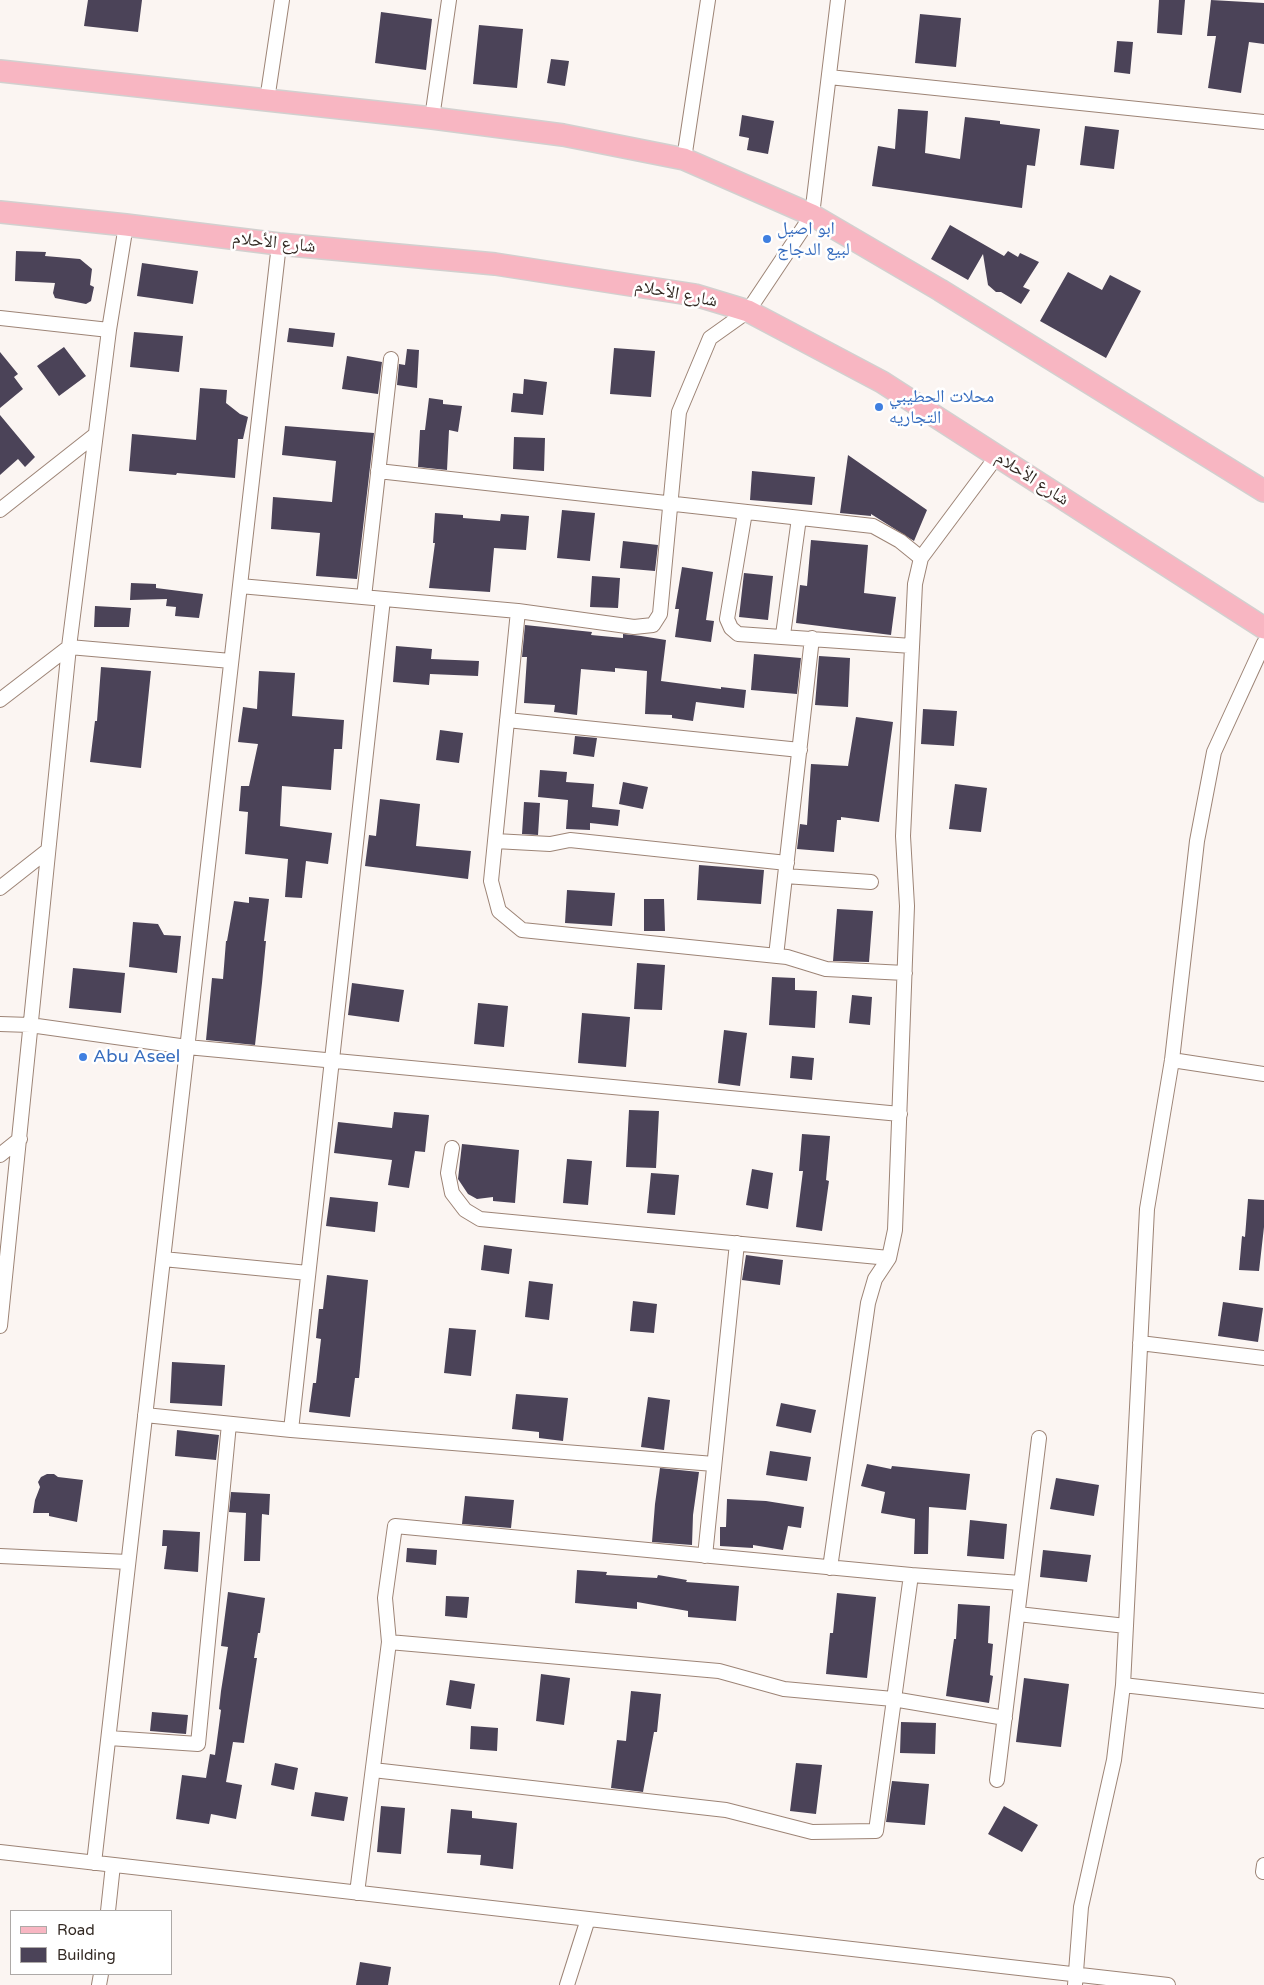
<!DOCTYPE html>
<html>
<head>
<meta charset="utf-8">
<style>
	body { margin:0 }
	#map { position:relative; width:1264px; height:1985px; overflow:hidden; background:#fbf5f2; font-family:"Varela Round",sans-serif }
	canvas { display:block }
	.legend { position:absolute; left:10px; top:1910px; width:162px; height:65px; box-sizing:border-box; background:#fff; border:1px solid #ada9a7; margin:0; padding:6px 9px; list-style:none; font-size:15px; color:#332923 }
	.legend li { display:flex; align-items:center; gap:10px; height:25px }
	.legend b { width:25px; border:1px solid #ada9a7 }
</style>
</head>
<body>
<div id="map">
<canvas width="1264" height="1985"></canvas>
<ul class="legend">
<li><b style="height:6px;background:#f8b6c2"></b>Road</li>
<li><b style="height:14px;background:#4b4358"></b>Building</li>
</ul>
</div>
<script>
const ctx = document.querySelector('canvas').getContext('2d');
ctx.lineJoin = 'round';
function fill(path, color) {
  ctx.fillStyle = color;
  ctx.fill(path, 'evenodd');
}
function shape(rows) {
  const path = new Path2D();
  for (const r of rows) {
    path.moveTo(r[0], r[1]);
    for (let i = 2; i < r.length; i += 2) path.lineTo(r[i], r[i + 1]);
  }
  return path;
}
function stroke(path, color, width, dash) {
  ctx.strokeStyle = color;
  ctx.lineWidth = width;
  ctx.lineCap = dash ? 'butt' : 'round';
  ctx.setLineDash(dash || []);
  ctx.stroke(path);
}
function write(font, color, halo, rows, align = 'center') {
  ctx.font = font + ' "Varela Round","Noto Naskh Arabic",sans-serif';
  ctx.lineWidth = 5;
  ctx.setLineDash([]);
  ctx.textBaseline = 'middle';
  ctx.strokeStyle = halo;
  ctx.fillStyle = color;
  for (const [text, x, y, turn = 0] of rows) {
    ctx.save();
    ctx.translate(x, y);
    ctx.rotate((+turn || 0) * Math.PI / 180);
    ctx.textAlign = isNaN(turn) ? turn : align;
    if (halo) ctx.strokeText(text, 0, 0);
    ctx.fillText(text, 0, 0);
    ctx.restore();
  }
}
fill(shape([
	[88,0,142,0,138,32,84,26],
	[1159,0,1185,0,1182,35,1157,33],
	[1211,0,1264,3,1264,44,1249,42,1241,93,1208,88,1216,36,1207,36],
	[381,12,432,19,426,70,375,63],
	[920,14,961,18,956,67,915,63],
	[479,25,523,29,517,88,473,84],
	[1117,41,1133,42,1130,74,1114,72],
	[551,59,569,61,565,86,547,83],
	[898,109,928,111,925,153,960,159,965,117,1000,121,1000,124,1040,129,1035,166,1027,165,1022,208,872,186,878,146,895,149],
	[742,115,774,121,768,154,747,150,749,138,739,136],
	[1085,126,1119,130,1114,169,1080,165],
	[950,225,1004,256,1008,251,1018,257,1020,253,1039,262,1023,287,1030,290,1021,304,1001,292,996,292,988,285,983,254,968,280,931,259],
	[16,251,46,252,45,256,80,259,92,269,90,285,94,287,91,301,86,304,55,298,53,293,55,283,15,281],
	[142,263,198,271,193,304,137,296],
	[1068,272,1102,290,1110,275,1141,291,1106,358,1040,321],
	[289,328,335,333,333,347,287,342],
	[134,332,183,336,179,372,130,367],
	[64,347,86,376,59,396,37,366],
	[614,348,655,351,651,397,610,394],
	[407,349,419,350,417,388,397,385,399,364,405,365],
	[0,352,18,374,14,377,23,389,0,408],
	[347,356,382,362,378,394,342,389],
	[524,379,547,382,543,415,511,412,513,393,523,394],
	[200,388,227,390,226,403,240,414,248,417,243,439,238,439,235,478,177,473,176,475,129,471,132,434,196,440],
	[429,398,443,400,443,404,462,406,458,432,449,430,447,470,418,467,420,430,425,430],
	[0,415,35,457,25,467,18,459,0,475],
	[285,426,374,433,357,579,316,576,320,533,271,529,273,497,332,502,336,461,282,455],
	[514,437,545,438,544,471,513,469],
	[848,455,927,510,914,541,871,514,871,516,840,513],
	[752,471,815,477,812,505,750,500],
	[562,510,595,513,590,561,557,558],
	[435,513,463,515,463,518,500,521,501,514,529,516,526,550,494,548,490,592,429,588,435,543,433,543],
	[811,540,868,545,864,593,896,597,891,635,796,623,800,585,807,586],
	[623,541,658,545,655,571,620,568],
	[682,567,713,572,706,620,714,621,711,642,675,637,679,609,675,609],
	[744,573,773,576,768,620,739,617],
	[592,576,620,578,618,608,590,607],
	[131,583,156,584,156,588,203,594,199,618,175,616,176,607,166,606,167,599,130,600],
	[95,606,131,608,129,627,94,627],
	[525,625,592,632,591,635,623,638,623,634,641,636,666,640,661,681,721,689,721,687,746,690,744,708,696,702,693,721,672,718,672,715,645,714,647,671,615,668,615,672,581,669,577,715,554,712,555,705,524,703,527,657,522,657],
	[396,646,432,649,431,659,479,661,478,676,430,674,429,685,393,682],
	[754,654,801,658,797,694,751,690],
	[819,656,850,658,848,707,815,705],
	[101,667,151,671,141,768,90,762,95,721,97,721],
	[259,671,295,673,292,716,344,720,342,749,334,749,331,790,282,786,280,826,332,833,328,864,306,861,302,898,285,897,288,859,245,854,248,812,239,811,241,786,249,786,258,744,238,742,243,707,257,709],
	[923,709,957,711,954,746,921,744],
	[856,717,893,722,879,822,841,817,841,820,837,820,834,852,797,849,800,824,807,825,811,764,848,766],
	[440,730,463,733,459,763,436,760],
	[575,736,597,738,594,757,573,754],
	[540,770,567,772,566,782,594,784,592,807,620,810,618,826,590,823,590,830,566,829,568,800,538,797],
	[623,782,648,787,643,809,619,804],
	[955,784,987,788,981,832,949,829],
	[380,799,420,804,416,846,471,851,468,879,365,866,369,835,376,836],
	[524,802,540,803,538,835,522,834],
	[699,865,764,870,761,904,697,900],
	[567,890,615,893,612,926,565,923],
	[249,897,269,899,264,941,266,941,262,983,255,1045,206,1040,212,978,223,979,226,941,227,941,234,901,249,903],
	[644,899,664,899,665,931,644,931],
	[837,909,873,911,869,962,833,961],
	[133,922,158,924,164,935,181,936,177,973,129,967],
	[637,963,665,965,662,1010,634,1009],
	[73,968,125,973,121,1013,69,1008],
	[772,977,795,978,795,990,817,991,815,1028,769,1025],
	[352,983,404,990,399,1022,348,1015],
	[852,995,872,997,870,1025,849,1023],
	[478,1003,508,1006,504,1047,474,1044],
	[582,1013,630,1017,626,1067,578,1063],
	[724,1030,747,1033,740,1086,718,1083],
	[792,1056,814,1058,812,1080,790,1078],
	[629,1110,659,1111,656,1168,626,1167],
	[394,1112,429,1115,425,1152,415,1151,409,1188,388,1185,392,1160,334,1153,338,1122,392,1128],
	[802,1134,830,1136,826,1180,829,1181,822,1231,796,1227,803,1171,799,1171],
	[462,1144,519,1150,515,1203,493,1201,493,1197,477,1199,468,1194,458,1179],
	[567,1159,592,1161,588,1205,563,1203],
	[752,1169,773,1173,768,1209,746,1205],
	[651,1173,679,1175,675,1215,647,1213],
	[330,1197,378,1202,375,1232,326,1226],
	[1248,1199,1264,1200,1264,1227,1259,1271,1239,1270,1242,1236,1245,1237],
	[484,1245,512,1249,509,1274,481,1270],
	[746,1255,783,1260,780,1285,742,1280],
	[327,1275,368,1280,359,1378,355,1378,350,1417,309,1412,313,1383,316,1383,321,1339,316,1338,319,1309,323,1309],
	[529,1281,553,1284,549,1320,525,1317],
	[633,1301,657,1304,654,1333,630,1331],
	[1223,1302,1263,1308,1258,1342,1218,1336],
	[449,1328,476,1330,471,1376,444,1373],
	[172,1362,225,1365,222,1406,170,1403],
	[516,1394,568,1398,563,1441,539,1438,539,1432,512,1429],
	[648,1397,670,1400,664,1450,641,1447],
	[781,1403,816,1410,811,1433,776,1426],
	[177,1430,219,1435,216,1460,175,1456],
	[770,1451,811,1457,807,1481,766,1475],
	[867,1464,891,1469,892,1466,970,1474,966,1510,929,1507,928,1554,914,1554,915,1519,881,1513,885,1492,861,1486],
	[660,1468,699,1472,693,1515,692,1545,652,1542,655,1504],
	[47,1474,54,1474,58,1477,83,1480,77,1522,49,1516,49,1513,33,1513,35,1500,40,1487,38,1482,41,1477],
	[1056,1478,1099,1485,1094,1516,1050,1509],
	[231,1492,270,1494,269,1515,262,1514,260,1561,244,1561,246,1513,229,1512],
	[465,1496,514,1500,511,1528,462,1524],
	[727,1499,766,1501,804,1507,801,1528,788,1526,783,1550,753,1545,753,1548,720,1546,720,1527,726,1527],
	[970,1520,1007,1524,1004,1559,967,1556],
	[163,1530,200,1532,198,1572,164,1569,167,1546,162,1546],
	[407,1548,437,1550,436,1565,406,1562],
	[1043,1550,1091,1555,1087,1582,1040,1577],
	[577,1570,607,1572,606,1575,657,1578,658,1575,687,1580,686,1582,739,1586,736,1621,688,1617,688,1611,637,1602,637,1609,575,1603],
	[228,1592,265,1598,260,1633,258,1633,254,1658,257,1658,244,1743,233,1742,226,1782,242,1785,236,1819,211,1814,209,1824,176,1819,182,1775,206,1778,210,1754,215,1755,221,1710,219,1709,221,1691,228,1647,221,1646],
	[837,1593,876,1597,867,1678,826,1674,830,1633,833,1633],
	[446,1596,469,1597,467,1618,445,1616],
	[958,1604,990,1606,988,1643,993,1644,990,1675,993,1676,989,1703,946,1696,954,1639,956,1639],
	[541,1674,570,1678,564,1725,536,1721],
	[1024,1678,1069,1684,1061,1747,1016,1742],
	[450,1680,475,1684,471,1709,446,1705],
	[631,1691,661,1694,657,1732,654,1732,643,1792,611,1788,617,1740,626,1741],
	[152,1712,188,1715,186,1734,150,1731],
	[901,1722,936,1723,935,1754,900,1753],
	[471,1726,498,1728,497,1751,470,1749],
	[275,1763,298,1768,294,1790,271,1785],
	[796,1763,822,1765,816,1814,790,1811],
	[892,1781,929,1784,925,1825,886,1822],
	[315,1792,348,1797,344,1821,311,1816],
	[381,1806,405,1808,401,1854,377,1852],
	[1004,1806,1038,1825,1022,1852,988,1834],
	[451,1809,472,1811,472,1818,517,1823,513,1869,480,1865,481,1855,447,1853],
	[360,1962,391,1967,388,1985,356,1985]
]), '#4b4358');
const minor = shape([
	[829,77,1264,122],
	[267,100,282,0],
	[432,118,449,0],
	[684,159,708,0],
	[0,318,109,330],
	[378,471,873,526,900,541,921,558],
	[0,510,95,435],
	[745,512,727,619,731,628,738,634,912,646],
	[240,586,518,611,634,627,653,625,660,614,679,412,710,338,748,311,812,215,838,0],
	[364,597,391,359],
	[518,611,491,881,499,911,522,930,787,957,826,969,905,973],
	[783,635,799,518],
	[0,700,69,647,231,661],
	[507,720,800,750],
	[495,841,550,844,570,840,787,863],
	[785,876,871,882],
	[0,888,47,851],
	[776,956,812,638],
	[0,1024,30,1025,187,1047,900,1114],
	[1172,1060,1264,1074],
	[452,1148,448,1173,452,1193,465,1210,480,1219,889,1258],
	[0,1155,20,1139],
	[163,1259,308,1273],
	[0,1326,69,647,109,330,126,225],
	[1140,1343,1264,1358],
	[145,1415,291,1430,714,1464],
	[291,1430,383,599],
	[0,1556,128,1562],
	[705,1556,737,1243],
	[830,1568,868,1303,875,1279,889,1258,895,1230,907,906,903,836,915,584,921,558,997,456],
	[1018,1614,1126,1626],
	[389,1642,719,1671,784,1689,893,1699,1005,1718],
	[1123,1685,1264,1701],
	[109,1738,198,1744,229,1424],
	[373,1770,726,1810,812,1832,876,1831,911,1575],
	[997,1780,1039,1438],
	[0,1852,1168,1985],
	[94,1863,279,244],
	[1263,1872,1264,1865],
	[357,1893,389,1642,385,1598,395,1526,911,1575,1021,1583],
	[108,1911,113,1865],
	[99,1985,101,1974],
	[567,1985,588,1919],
	[1075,1985,1081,1907,1114,1760,1123,1685,1147,1209,1172,1060,1197,841,1214,752,1264,643]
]);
const primary = shape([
	[0,71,432,118,563,135,684,159,812,215,940,290,1264,491],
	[0,212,126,225,279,244,495,264,695,295,748,311,882,382,1264,628]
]);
stroke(minor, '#9d8476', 16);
stroke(primary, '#d2d0cf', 24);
stroke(minor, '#fff', 14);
stroke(primary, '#f8b6c2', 21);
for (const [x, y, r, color] of [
	[767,239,5,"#3f7fe0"],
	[879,407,5,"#3f7fe0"],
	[83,1057,5,"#3f7fe0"]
]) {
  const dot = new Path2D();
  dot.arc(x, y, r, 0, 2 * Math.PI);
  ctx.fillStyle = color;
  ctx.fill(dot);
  stroke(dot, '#fff', 2);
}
write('18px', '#366cbe', '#fff', [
	["ابو اصيل",777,229],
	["لبيع الدجاج",777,250],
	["محلات الحطيبي",889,397],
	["التجاريه",889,418],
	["Abu Aseel",93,1057]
], 'left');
write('18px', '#332923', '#fff', [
	["شارع الأحلام",274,243,6],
	["شارع الأحلام",676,294,11],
	["شارع الأحلام",1032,479,33]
]);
</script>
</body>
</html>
